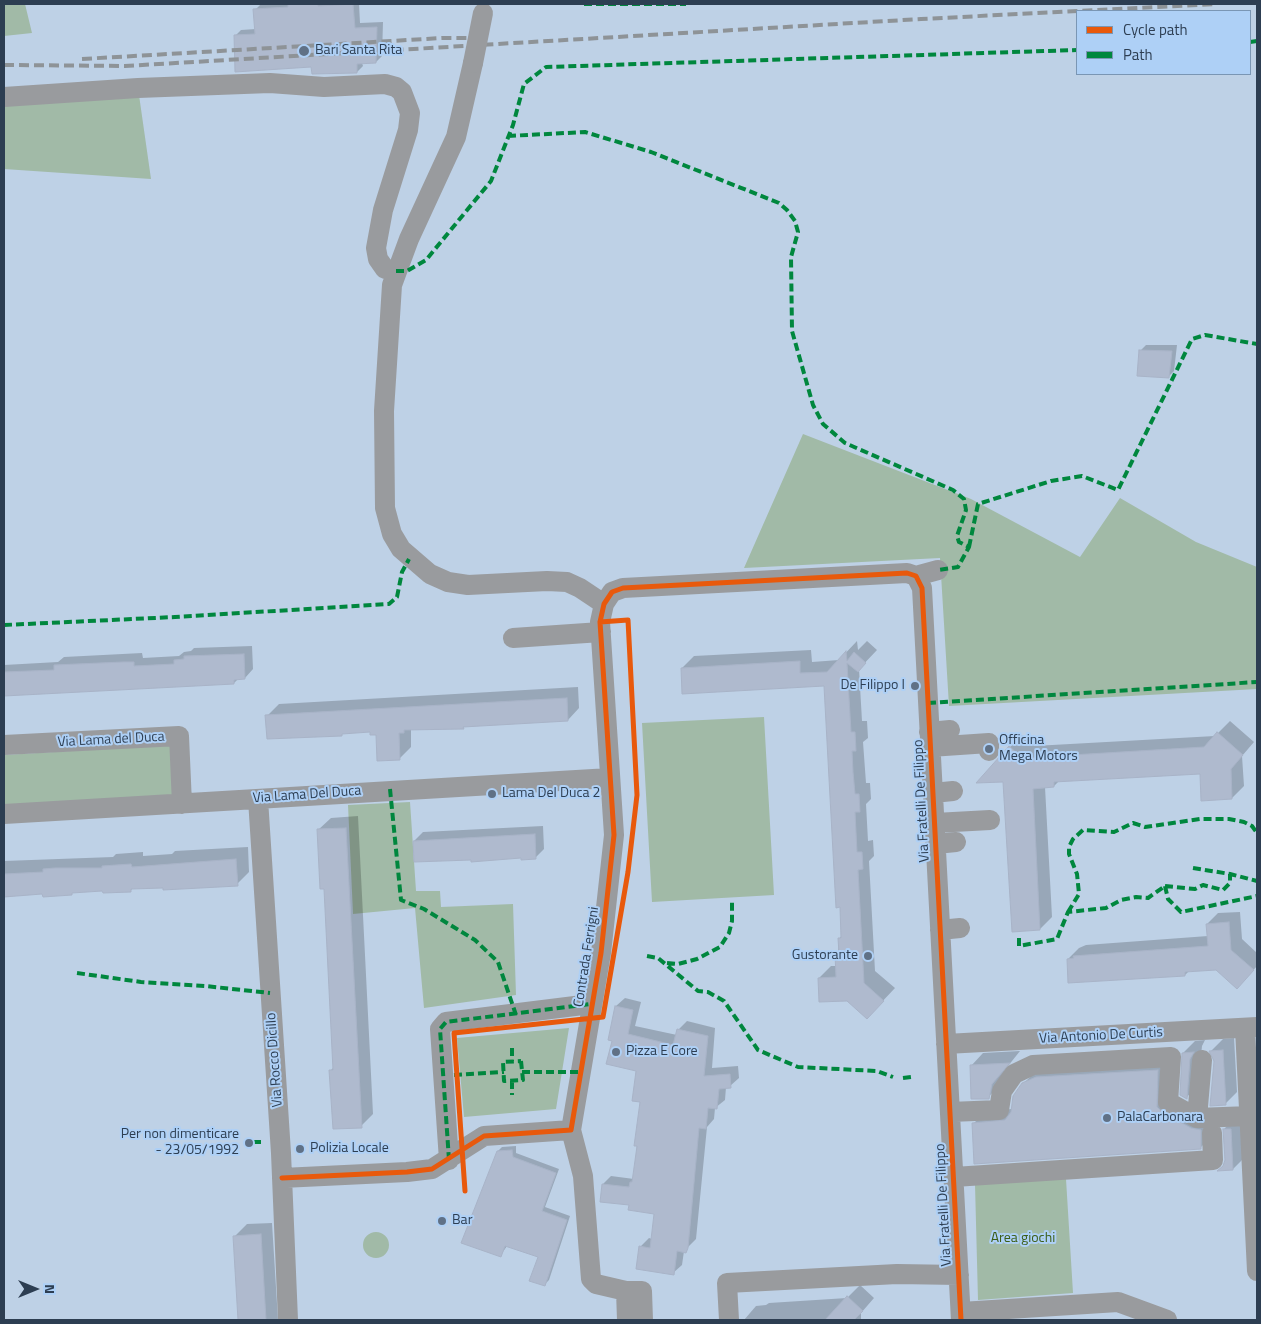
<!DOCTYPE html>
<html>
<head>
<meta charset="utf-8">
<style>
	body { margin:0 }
	#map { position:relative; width:1261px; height:1324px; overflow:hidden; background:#bed1e6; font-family:"Titillium Web",sans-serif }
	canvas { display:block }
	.frame { position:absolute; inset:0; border:5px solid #2d3e52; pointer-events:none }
	.legend { position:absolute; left:1076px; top:10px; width:175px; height:65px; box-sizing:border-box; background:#aed0f6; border:1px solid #7a96b4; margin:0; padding:6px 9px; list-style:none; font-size:15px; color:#2d3e52 }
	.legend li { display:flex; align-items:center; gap:10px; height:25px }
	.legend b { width:25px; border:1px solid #7a96b4 }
	.north { position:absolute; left:10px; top:1264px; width:50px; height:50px; -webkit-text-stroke:4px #aed0f6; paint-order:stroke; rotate:90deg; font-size:14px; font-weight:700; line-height:20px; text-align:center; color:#2d3e52 }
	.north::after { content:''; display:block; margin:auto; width:18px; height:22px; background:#2d3e52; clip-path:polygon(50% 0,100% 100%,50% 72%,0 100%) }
</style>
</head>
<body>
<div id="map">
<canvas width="1261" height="1324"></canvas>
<div class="frame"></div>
<ul class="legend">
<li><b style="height:6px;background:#e8590c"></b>Cycle path</li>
<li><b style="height:6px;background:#00873e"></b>Path</li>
</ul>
<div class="north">N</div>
</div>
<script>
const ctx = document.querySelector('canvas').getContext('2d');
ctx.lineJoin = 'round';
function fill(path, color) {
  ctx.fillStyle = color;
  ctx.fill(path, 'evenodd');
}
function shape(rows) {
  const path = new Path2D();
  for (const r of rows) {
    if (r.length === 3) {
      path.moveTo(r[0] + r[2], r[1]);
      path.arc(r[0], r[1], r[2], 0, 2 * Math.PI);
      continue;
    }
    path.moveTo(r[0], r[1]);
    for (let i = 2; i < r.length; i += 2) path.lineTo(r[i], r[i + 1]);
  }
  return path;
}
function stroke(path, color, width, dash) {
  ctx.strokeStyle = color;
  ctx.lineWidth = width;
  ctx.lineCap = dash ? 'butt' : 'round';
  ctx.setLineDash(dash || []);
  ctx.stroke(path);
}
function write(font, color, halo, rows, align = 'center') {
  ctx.font = font + ' "Titillium Web",sans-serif';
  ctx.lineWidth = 4;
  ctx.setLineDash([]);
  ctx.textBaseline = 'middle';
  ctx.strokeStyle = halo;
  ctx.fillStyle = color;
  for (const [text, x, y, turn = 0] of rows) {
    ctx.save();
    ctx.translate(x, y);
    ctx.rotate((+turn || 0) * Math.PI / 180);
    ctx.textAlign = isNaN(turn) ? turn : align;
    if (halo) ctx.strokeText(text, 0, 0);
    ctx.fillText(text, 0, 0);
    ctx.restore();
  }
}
fill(shape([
	[4,4,25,4,32,33,4,36],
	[138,88,151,179,4,169,4,94],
	[803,434,971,499,1080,557,1120,498,1196,542,1257,567,1257,689,949,706,940,558,744,568],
	[764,717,774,895,652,902,642,723],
	[171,745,174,795,4,805,4,755],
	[410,802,416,891,440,891,441,907,513,904,516,995,424,1008,415,908,353,914,348,805],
	[569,1028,556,1109,464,1117,457,1038],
	[1066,1179,1073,1293,978,1300,975,1184],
	[376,1245,13]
]), '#a1baa7');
fill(shape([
	[261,4,359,4,360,23,383,22,382,56,376,62,362,63,363,66,357,72,313,66,235,36,241,30,256,29,255,10],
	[1146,345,1177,345,1174,371,1168,377,1140,351],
	[857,641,858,650,867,641,877,650,859,669,862,721,867,721,868,738,863,742,866,783,870,783,871,799,866,804,868,841,873,840,874,856,869,861,875,971,895,988,879,1005,819,978,831,966,837,966,839,939,842,935,825,684,682,668,694,656,811,650,812,662,839,660],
	[252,646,253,669,245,678,239,678,234,683,4,695,4,665,58,662,64,657,142,653,143,658,179,656,184,652,191,651,194,648],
	[578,687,579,708,568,720,465,726,463,728,411,729,411,747,399,759,377,733,372,731,344,733,341,735,267,716,279,704],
	[1230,721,1254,742,1242,756,1244,786,1232,798,1201,773,1059,781,1054,786,1045,787,1052,917,1040,929,1010,747,1022,735,1034,746,1215,736],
	[358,816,373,1114,361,1126,331,1070,334,1067,325,888,318,830,331,818],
	[543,826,544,849,535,858,473,858,414,841,423,832],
	[248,847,249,872,237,884,164,886,133,888,131,890,104,890,74,891,71,894,43,893,4,897,4,861,113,857,116,854,143,852,143,856,172,854,175,851],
	[1240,912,1242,939,1257,953,1257,966,1248,976,1217,969,1190,970,1185,975,1068,959,1079,948,1086,945,1208,936,1207,924,1218,913],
	[625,998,641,1002,635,1026,677,1035,678,1030,687,1021,715,1028,712,1068,738,1066,739,1078,730,1086,726,1087,725,1100,715,1108,714,1119,707,1127,696,1239,684,1251,682,1265,673,1273,640,1247,649,1238,652,1239,655,1213,630,1204,603,1184,611,1176,634,1179,641,1101,637,1070,613,1040,616,1006],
	[1234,1038,1237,1092,1225,1104,1211,1051,1223,1039],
	[1205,1040,1202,1046,1198,1085,1187,1097,1183,1053,1195,1041],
	[1020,1051,1004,1071,1001,1085,988,1097,971,1066,983,1053],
	[1170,1058,1168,1088,1212,1136,1200,1148,974,1123,986,1111,1012,1109,1023,1084,1035,1072],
	[1236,1117,1243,1117,1245,1157,1233,1169,1225,1164,1224,1129],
	[516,1146,516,1153,559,1169,545,1207,570,1216,549,1280,544,1285,540,1257,507,1246,500,1256,498,1151,502,1147],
	[272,1223,278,1320,239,1320,234,1237,247,1224],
	[860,1285,874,1298,861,1313,861,1320,744,1320,756,1306,766,1305,769,1303,847,1298]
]), '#0003');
const building = shape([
	[288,4,318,4,318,6,353,4,355,28,377,27,376,63,357,64,357,73,312,74,311,67,235,72,234,35,255,34,253,9,288,7,288,4],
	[1139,350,1172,351,1169,378,1137,376,1139,350],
	[846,651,847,661,854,652,866,663,858,672,847,663,851,732,855,732,856,751,852,751,853,772,855,794,859,794,860,812,855,812,857,852,862,852,863,869,858,870,864,983,884,1001,867,1019,847,1001,819,1002,818,978,836,977,835,954,839,954,838,938,841,938,840,907,836,908,824,686,682,694,681,668,800,661,800,673,827,672,846,651],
	[244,654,245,679,234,680,234,684,4,696,4,672,54,670,54,665,123,662,134,662,134,666,174,664,174,660,184,659,184,656,244,654],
	[567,698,568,721,463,727,464,729,404,730,404,733,399,733,400,760,377,761,376,735,370,735,370,732,342,734,342,736,267,739,265,715,567,698],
	[1217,732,1243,755,1231,769,1232,799,1201,801,1200,774,1054,782,1054,787,1033,789,1040,930,1012,932,1003,782,976,783,1009,746,1022,758,1204,747,1217,732],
	[346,828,362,1128,333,1129,329,1070,333,1070,324,889,320,889,317,829,346,828],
	[535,834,536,859,521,860,521,858,471,862,471,860,414,862,413,841,535,834],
	[236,859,238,886,163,890,163,888,131,889,131,892,103,893,102,891,72,893,72,895,43,897,42,894,4,897,4,874,43,872,43,869,55,868,102,868,102,866,131,864,132,867,236,859],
	[1229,922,1231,950,1254,970,1237,989,1216,970,1185,972,1185,976,1068,983,1067,959,1074,958,1073,956,1208,946,1206,924,1229,922],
	[615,1006,633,1010,628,1034,673,1045,677,1029,708,1036,704,1076,730,1074,731,1088,719,1089,717,1109,708,1108,706,1129,699,1128,688,1248,686,1253,677,1251,674,1275,636,1269,639,1246,650,1248,654,1214,628,1210,629,1205,600,1202,602,1184,629,1187,630,1182,632,1182,637,1146,634,1146,640,1102,632,1101,636,1071,606,1064,612,1041,608,1040,615,1006],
	[1223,1050,1226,1105,1210,1106,1214,1061,1209,1051,1223,1050],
	[1194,1052,1190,1059,1187,1099,1180,1095,1182,1053,1194,1052],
	[1010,1063,992,1084,989,1099,971,1099,970,1065,1010,1063],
	[1158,1070,1157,1107,1162,1112,1191,1128,1201,1130,1201,1149,974,1164,972,1123,1005,1120,1011,1112,1013,1096,1022,1083,1036,1077,1158,1070],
	[1223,1129,1231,1129,1233,1170,1217,1171,1223,1166,1225,1160,1223,1129],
	[512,1150,513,1157,556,1173,542,1211,567,1220,545,1286,529,1281,538,1257,505,1246,501,1257,461,1243,497,1151,512,1150],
	[261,1234,266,1320,238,1320,233,1236,261,1234],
	[847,1296,863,1311,854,1320,825,1320,847,1296]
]);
fill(building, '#afbace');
stroke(building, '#a8b3c7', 1);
stroke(shape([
	[473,63,456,137,409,239,392,285,384,411,385,508,392,534,401,549,430,574,448,582,468,585,547,581,567,582,580,588,604,604],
	[4,97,138,88,270,83,324,87,385,84,396,87,402,92,410,113,408,130,383,210,376,248,378,259,385,269,396,271],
	[916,576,922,588,961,1320],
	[513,638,601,632],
	[929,732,950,730],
	[4,745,179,736,182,804],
	[930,747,989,743,989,751],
	[933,793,953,791],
	[258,799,281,1153,288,1320],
	[4,814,610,778],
	[935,823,990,820],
	[936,844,956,842],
	[940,930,960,928],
	[1245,1028,1257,1271],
	[946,1044,1257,1027],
	[950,1112,999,1110,1002,1091,1014,1074,1033,1065,1171,1057,1168,1102,1197,1118,1250,1116],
	[1197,1118,1202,1060],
	[571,1130,583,1176,591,1279,596,1284,626,1291],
	[449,1160,440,1029,446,1022,591,1004],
	[954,1177,1213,1160,1212,1133],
	[282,1178,407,1172,432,1169,484,1136,571,1130,601,953,614,835,600,622,604,604,612,592,623,588,907,573,916,576,938,570],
	[961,1312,1118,1302,1167,1320],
	[627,1320,626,1291,642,1291,643,1320],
	[729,1320,727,1283,897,1274,959,1275]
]), '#999b9e', 20);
stroke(shape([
	[82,59,442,38,484,38],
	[4,65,125,66,921,19,1216,4]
]), '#8e9397', 4, [10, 5]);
stroke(shape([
	[473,63,483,13]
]), '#999b9e', 20);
stroke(shape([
	[584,4,686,4],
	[1250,42,1257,41],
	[508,136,585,132,651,152,779,203,787,210,795,221,798,232,791,257,792,331,813,405,823,424,845,443,953,490,964,499,966,510,957,536,959,542,969,547,958,567,938,570],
	[396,271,407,271,426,260,491,181,513,125,524,84,546,67,1077,50],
	[969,547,978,504,1051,481,1082,476,1118,490,1192,339,1205,335,1257,344],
	[4,625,175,617,389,604,397,597,402,572,409,559],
	[928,703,1257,682],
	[390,789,401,900,424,909,475,940,498,962,516,1015],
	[1193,868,1230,874,1257,881],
	[1165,886,1168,899,1181,912,1257,896],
	[1165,886,1195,889,1203,885,1223,890,1230,883,1230,874],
	[1068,912,1079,894,1077,874,1069,854,1069,847,1073,839,1083,830,1114,832,1133,823,1145,827,1200,819,1229,819,1244,822,1252,826,1257,833],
	[1019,938,1019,946,1057,939,1068,912,1106,908,1121,900,1136,897,1148,898,1165,886],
	[647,956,658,958,698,991,708,992,724,1001,758,1050,798,1067,877,1071,893,1077],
	[667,963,678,964,697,959,720,947,729,933,732,921,732,902],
	[77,973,141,982,205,986,270,993],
	[512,1048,512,1061],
	[521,1061,523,1080,504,1081,503,1062,521,1061],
	[522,1072,580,1072],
	[454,1075,504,1072],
	[903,1078,911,1077],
	[512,1081,512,1095],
	[253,1142,264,1142],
	[449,1160,440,1029,446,1022,591,1004]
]), '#00873e', 4, [8, 4]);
stroke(shape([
	[282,1178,407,1172,432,1169,484,1136,571,1130,601,953,614,835,600,622,604,604,612,592,623,588,907,573,916,576,922,588,961,1320],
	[465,1191,454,1033,603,1017,628,872,637,795,628,620,600,622]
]), '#e8590c', 5);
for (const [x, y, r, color] of [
	[304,51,6,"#607186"],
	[915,686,5,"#607186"],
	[989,749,5,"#607186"],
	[492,794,5,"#607186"],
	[868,956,5,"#607186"],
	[616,1052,5,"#607186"],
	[1107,1118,5,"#607186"],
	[249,1143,5,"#607186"],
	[300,1149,5,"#607186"],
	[442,1221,5,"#607186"]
]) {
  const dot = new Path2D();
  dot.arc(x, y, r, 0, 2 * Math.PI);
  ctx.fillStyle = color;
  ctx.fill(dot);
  stroke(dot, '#aed0f6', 2);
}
write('14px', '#2d3e52', '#aed0f6', [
	["Bari Santa Rita",315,51],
	["De Filippo I",905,686,"right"],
	["Officina",999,741],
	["Mega Motors",999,757],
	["Lama Del Duca 2",502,794],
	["Gustorante",858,956,"right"],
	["Pizza E Core",626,1052],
	["PalaCarbonara",1117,1118],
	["Per non dimenticare",239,1135,"right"],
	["- 23/05/1992",239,1151,"right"],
	["Polizia Locale",310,1149],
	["Bar",452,1221]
], 'left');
write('14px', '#2d3e52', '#aed0f6', [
	["Via Lama del Duca",111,740,-3],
	["Via Lama Del Duca",307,795,-4],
	["Via Fratelli De Filippo",922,801,-93],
	["Contrada Ferrigni",587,957,-81],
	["Via Antonio De Curtis",1101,1036,-3],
	["Via Rocco Dicillo",275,1060,-94],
	["Via Fratelli De Filippo",944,1205,-93]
]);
write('14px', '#3b5d15', '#aed0f6', [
	["Area giochi",1023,1239]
]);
</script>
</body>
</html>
